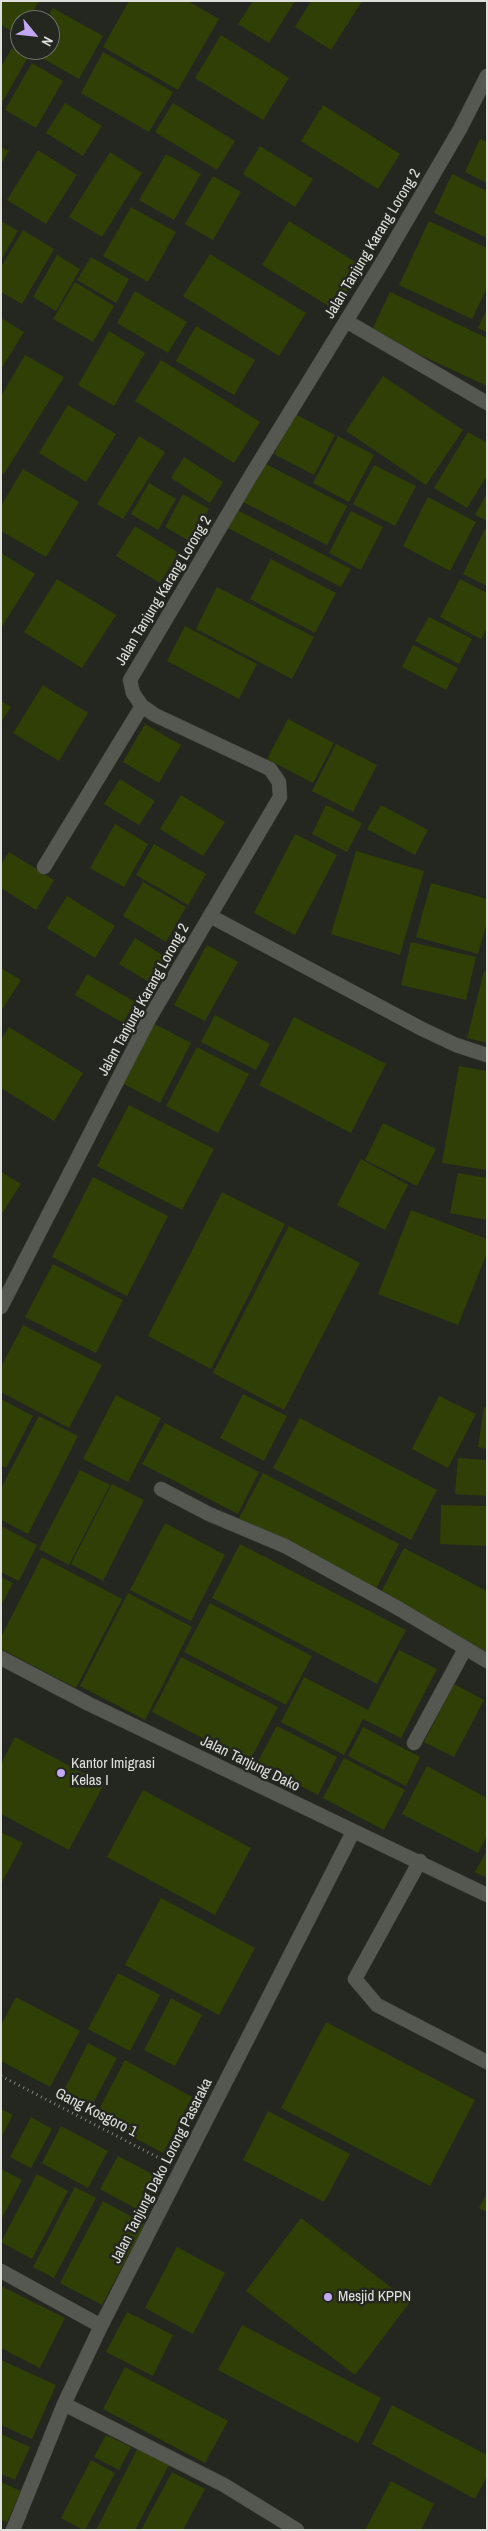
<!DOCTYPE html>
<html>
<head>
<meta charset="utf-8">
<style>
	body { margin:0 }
	#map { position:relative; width:488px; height:2531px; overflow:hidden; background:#242720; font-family:"Archivo Narrow",sans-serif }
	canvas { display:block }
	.frame { position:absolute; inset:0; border:2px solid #dee0db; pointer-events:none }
	.north { position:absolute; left:10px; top:10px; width:50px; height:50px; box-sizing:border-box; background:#242720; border:1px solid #6e716b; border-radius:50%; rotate:118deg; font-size:14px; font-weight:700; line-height:20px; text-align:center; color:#dee0db }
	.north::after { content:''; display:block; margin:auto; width:18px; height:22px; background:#c2a8f3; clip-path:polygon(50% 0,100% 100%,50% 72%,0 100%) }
</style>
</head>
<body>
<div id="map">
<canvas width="488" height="2531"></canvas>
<div class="frame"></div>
<div class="north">N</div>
</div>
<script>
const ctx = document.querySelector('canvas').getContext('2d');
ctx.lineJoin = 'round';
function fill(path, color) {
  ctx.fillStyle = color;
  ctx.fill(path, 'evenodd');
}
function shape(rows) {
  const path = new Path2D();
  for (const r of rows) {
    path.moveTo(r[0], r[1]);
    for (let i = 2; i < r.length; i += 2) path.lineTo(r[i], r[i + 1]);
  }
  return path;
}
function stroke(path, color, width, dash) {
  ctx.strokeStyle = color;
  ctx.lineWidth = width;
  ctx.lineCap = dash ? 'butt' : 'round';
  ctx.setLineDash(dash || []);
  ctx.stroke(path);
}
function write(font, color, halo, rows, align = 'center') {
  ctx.font = font + ' "Archivo Narrow",sans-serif';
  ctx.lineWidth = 5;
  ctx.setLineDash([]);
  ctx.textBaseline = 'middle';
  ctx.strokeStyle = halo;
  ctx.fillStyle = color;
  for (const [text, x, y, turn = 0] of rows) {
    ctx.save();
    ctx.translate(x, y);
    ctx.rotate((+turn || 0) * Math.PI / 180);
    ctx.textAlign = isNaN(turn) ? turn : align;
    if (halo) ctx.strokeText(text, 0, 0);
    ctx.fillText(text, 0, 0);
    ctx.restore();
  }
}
fill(shape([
	[1,1,39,1,28,20,20,20,19,35,1,25],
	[129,1,188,1,219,19,178,90,103,47],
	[253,1,295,1,269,43,238,24],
	[311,1,362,1,331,50,295,27],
	[53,8,103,36,79,79,28,50,50,50,50,20,46,20],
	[221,35,289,78,263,120,195,78],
	[12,48,28,57,3,101,1,100,1,67],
	[103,52,173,92,149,132,81,93],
	[32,63,63,81,36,128,5,110],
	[65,103,102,126,83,156,46,133],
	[173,103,235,141,217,170,155,132],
	[323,105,400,154,378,189,301,141],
	[480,139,487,142,487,183,465,172],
	[260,146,313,179,295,207,243,174],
	[1,147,9,151,1,164],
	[38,150,77,175,46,224,7,200],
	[110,152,142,173,102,237,69,217],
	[166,154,201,174,174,220,139,200],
	[452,174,487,191,487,238,434,213],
	[213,176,241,192,213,240,185,224],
	[131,207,176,232,148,282,103,256],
	[1,221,18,231,1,260],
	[289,221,362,266,335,310,262,265],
	[429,221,487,248,487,288,472,319,399,285],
	[23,230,54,249,22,304,1,292,1,267],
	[210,254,306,313,279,356,183,296],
	[57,255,80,269,56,311,33,297],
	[91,257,129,279,116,303,77,280],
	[75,282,114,306,93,342,53,319],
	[135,291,187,322,168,353,117,323],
	[390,292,487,338,487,386,371,332],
	[487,308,487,332,478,328],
	[1,318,24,332,1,369],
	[196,326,255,360,234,395,176,361],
	[109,331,145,353,114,406,78,385],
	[25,355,64,377,4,474,1,473,1,396],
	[161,360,260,422,234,463,135,401],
	[383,376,463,430,426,485,346,431],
	[68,405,116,434,86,482,39,453],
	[295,414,335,435,314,475,274,454],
	[468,432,487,443,487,476,467,508,434,488],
	[139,436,165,452,123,519,97,504],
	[338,436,374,455,349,502,313,483],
	[184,457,223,482,210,503,171,478],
	[264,463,347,506,327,545,243,502],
	[374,465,416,486,395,526,353,504],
	[23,469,79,502,46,557,1,531,1,506],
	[149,483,176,499,158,530,131,514],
	[487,493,487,521,475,515],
	[183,494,209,509,189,541,165,527],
	[428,497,476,522,450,571,403,546],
	[237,510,351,569,341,587,228,528],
	[351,511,383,527,361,570,329,553],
	[135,526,179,553,160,583,116,556],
	[485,529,487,530,487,586,463,574],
	[1,553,35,574,1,628],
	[271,559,336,593,315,633,250,599],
	[57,579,116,615,82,668,24,632],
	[460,579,487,593,487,628,481,639,440,617],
	[217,587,314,637,292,679,196,629],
	[429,617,472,639,459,664,415,641],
	[185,626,257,664,239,699,167,661],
	[413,645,458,668,446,690,402,667],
	[43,685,88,713,59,761,13,733],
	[1,701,11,707,1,722],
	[288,719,334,743,313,783,267,759],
	[145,724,181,745,159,783,123,762],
	[336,744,377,765,353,812,312,791],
	[120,779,155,801,139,825,104,804],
	[181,795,225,822,203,856,160,829],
	[326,805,362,823,347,852,312,834],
	[381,805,428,830,415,855,367,829],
	[115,824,148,844,124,887,90,868],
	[295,834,337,855,295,935,254,913],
	[154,844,206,874,188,905,136,875],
	[356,851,424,871,400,955,331,934],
	[9,852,54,880,36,910,1,888,1,864],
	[143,882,186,907,166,942,123,916],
	[431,883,487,899,487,922,478,954,416,937],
	[67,896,115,926,95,958,47,928],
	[135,938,167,958,151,983,119,964],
	[411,942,476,957,466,1000,401,985],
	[207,945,238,962,205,1021,174,1005],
	[1,968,21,980,1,1011],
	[484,971,487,972,487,1043,467,1038],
	[87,974,135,1002,123,1023,75,995],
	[215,1015,270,1044,256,1070,201,1042],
	[294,1017,386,1064,351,1133,259,1085],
	[153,1023,191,1043,160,1103,122,1083],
	[9,1027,83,1073,54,1121,1,1088,1,1039],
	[197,1047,249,1074,218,1133,166,1106],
	[459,1066,487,1071,487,1170,442,1163],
	[129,1105,214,1149,182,1210,97,1166],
	[383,1123,436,1149,417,1186,365,1160],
	[361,1159,408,1185,385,1230,337,1205],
	[1,1172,21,1184,1,1215],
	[458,1173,487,1178,487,1220,450,1213],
	[93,1177,168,1216,127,1296,52,1257],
	[222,1192,285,1224,211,1369,148,1336],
	[411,1210,487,1239,487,1253,458,1325,378,1294],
	[289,1226,360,1263,284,1410,213,1373],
	[53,1264,123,1300,96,1353,25,1317],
	[23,1325,102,1365,69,1428,1,1392,1,1367],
	[243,1394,287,1416,264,1461,220,1438],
	[116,1395,161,1418,128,1482,83,1459],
	[439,1396,476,1414,448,1468,412,1449],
	[1,1399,33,1416,6,1468,1,1465],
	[484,1407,487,1408,487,1449,478,1447],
	[39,1416,78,1436,28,1534,1,1520,1,1488],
	[300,1418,437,1490,411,1540,273,1468],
	[165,1423,259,1472,238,1514,142,1464],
	[458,1458,487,1460,487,1496,455,1494],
	[80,1470,110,1485,69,1565,39,1549],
	[263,1473,399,1544,376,1589,239,1518],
	[112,1484,144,1500,103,1581,71,1564],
	[441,1505,487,1506,487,1546,440,1544],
	[165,1523,225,1555,191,1621,130,1590],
	[1,1526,37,1545,19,1581,1,1572],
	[240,1544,406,1630,377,1684,212,1598],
	[404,1548,487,1591,487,1652,379,1596],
	[42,1557,122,1599,76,1688,1,1649,1,1637],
	[1,1577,13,1583,1,1606],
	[128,1593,192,1627,145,1720,80,1686],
	[210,1603,312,1656,286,1705,184,1652],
	[399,1650,437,1669,401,1738,363,1719,344,1755,281,1722,304,1677,368,1710],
	[181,1657,278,1707,249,1762,152,1712],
	[454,1684,484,1700,454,1757,424,1742],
	[277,1726,337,1757,318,1795,257,1763],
	[363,1727,420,1757,406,1786,348,1756],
	[15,1737,104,1784,69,1850,1,1814,1,1764],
	[344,1758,405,1790,384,1830,323,1798],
	[427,1766,487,1798,487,1836,478,1853,402,1814],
	[143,1790,251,1848,215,1915,107,1857],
	[1,1832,23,1843,1,1884],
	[487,1850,487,1878,475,1872],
	[161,1898,255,1948,219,2015,125,1965],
	[118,1973,160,1995,130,2051,88,2029],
	[16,1997,80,2031,50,2087,1,2061,1,2025],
	[171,1998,202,2015,175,2066,144,2050],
	[326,2022,475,2100,430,2186,281,2108],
	[88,2043,117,2058,91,2107,63,2092],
	[125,2060,192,2097,163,2153,95,2117],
	[1,2109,13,2115,1,2138],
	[268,2111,350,2154,324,2202,243,2160],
	[31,2117,52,2129,31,2168,10,2157],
	[61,2126,108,2151,88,2188,42,2163],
	[118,2156,160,2178,142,2212,100,2189],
	[1,2169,22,2180,1,2220],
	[37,2174,68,2191,32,2259,1,2242],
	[75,2187,96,2198,54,2278,33,2267],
	[487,2193,487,2212,479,2208],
	[103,2201,145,2224,102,2305,60,2283],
	[301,2218,410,2302,355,2375,246,2291],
	[177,2247,225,2273,193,2334,145,2308],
	[1,2286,65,2318,40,2368,1,2348],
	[127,2312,173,2335,153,2376,106,2352],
	[242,2325,381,2398,358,2443,218,2370],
	[1,2360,56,2385,32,2439,1,2425],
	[125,2367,228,2421,205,2463,103,2409],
	[392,2405,487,2455,487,2476,475,2499,372,2444],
	[1,2434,30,2447,15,2480,1,2474],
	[106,2435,131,2447,119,2470,94,2457],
	[138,2448,169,2465,135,2530,96,2530],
	[91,2460,115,2473,85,2530,83,2530,61,2518],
	[172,2472,205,2489,183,2530,141,2530],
	[391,2481,434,2504,421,2530,365,2530],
	[1,2482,21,2491,7,2522,1,2520]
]), '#2f3f06');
const service = shape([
	[414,1743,465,1649],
	[420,1861,355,1979,377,2005,487,2062]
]);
const minor = shape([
	[346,321,487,403],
	[44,867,142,706],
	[210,916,422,1029,456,1045,487,1055],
	[1,1307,149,1019,280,797,279,782,270,769,155,715,142,706,133,693,130,680,250,477,383,261,460,129,487,76],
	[161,1489,209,1514,285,1546,396,1607,487,1661],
	[1,1658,89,1704,487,1895],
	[1,2271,101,2326],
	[64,2404,224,2485,297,2530],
	[13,2530,64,2404,101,2326,353,1832]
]);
stroke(service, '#3f423b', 15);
stroke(minor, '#3f423b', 15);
stroke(shape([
	[1,2076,159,2158]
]), '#81837d', 3, [1, 4]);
stroke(service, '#545850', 14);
stroke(minor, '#545850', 14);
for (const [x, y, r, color] of [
	[61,1773,5,"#c2a8f3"],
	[328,2297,5,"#c2a8f3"]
]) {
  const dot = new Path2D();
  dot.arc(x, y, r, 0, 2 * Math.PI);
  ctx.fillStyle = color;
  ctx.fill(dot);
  stroke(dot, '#242720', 2);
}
write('15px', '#dee0db', '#242720', [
	["Jalan Tanjung Karang Lorong 2",373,244,-59],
	["Jalan Tanjung Karang Lorong 2",164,591,-59],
	["Jalan Tanjung Karang Lorong 2",144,1000,-61],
	["Jalan Tanjung Dako",250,1764,26],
	["Gang Kosgoro 1",96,2113,27],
	["Jalan Tanjung Dako Lorong Pasaraka",162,2171,-63]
]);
write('15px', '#dee0db', '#242720', [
	["Kantor Imigrasi",71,1764],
	["Kelas I",71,1781],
	["Mesjid KPPN",338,2297]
], 'left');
</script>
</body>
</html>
